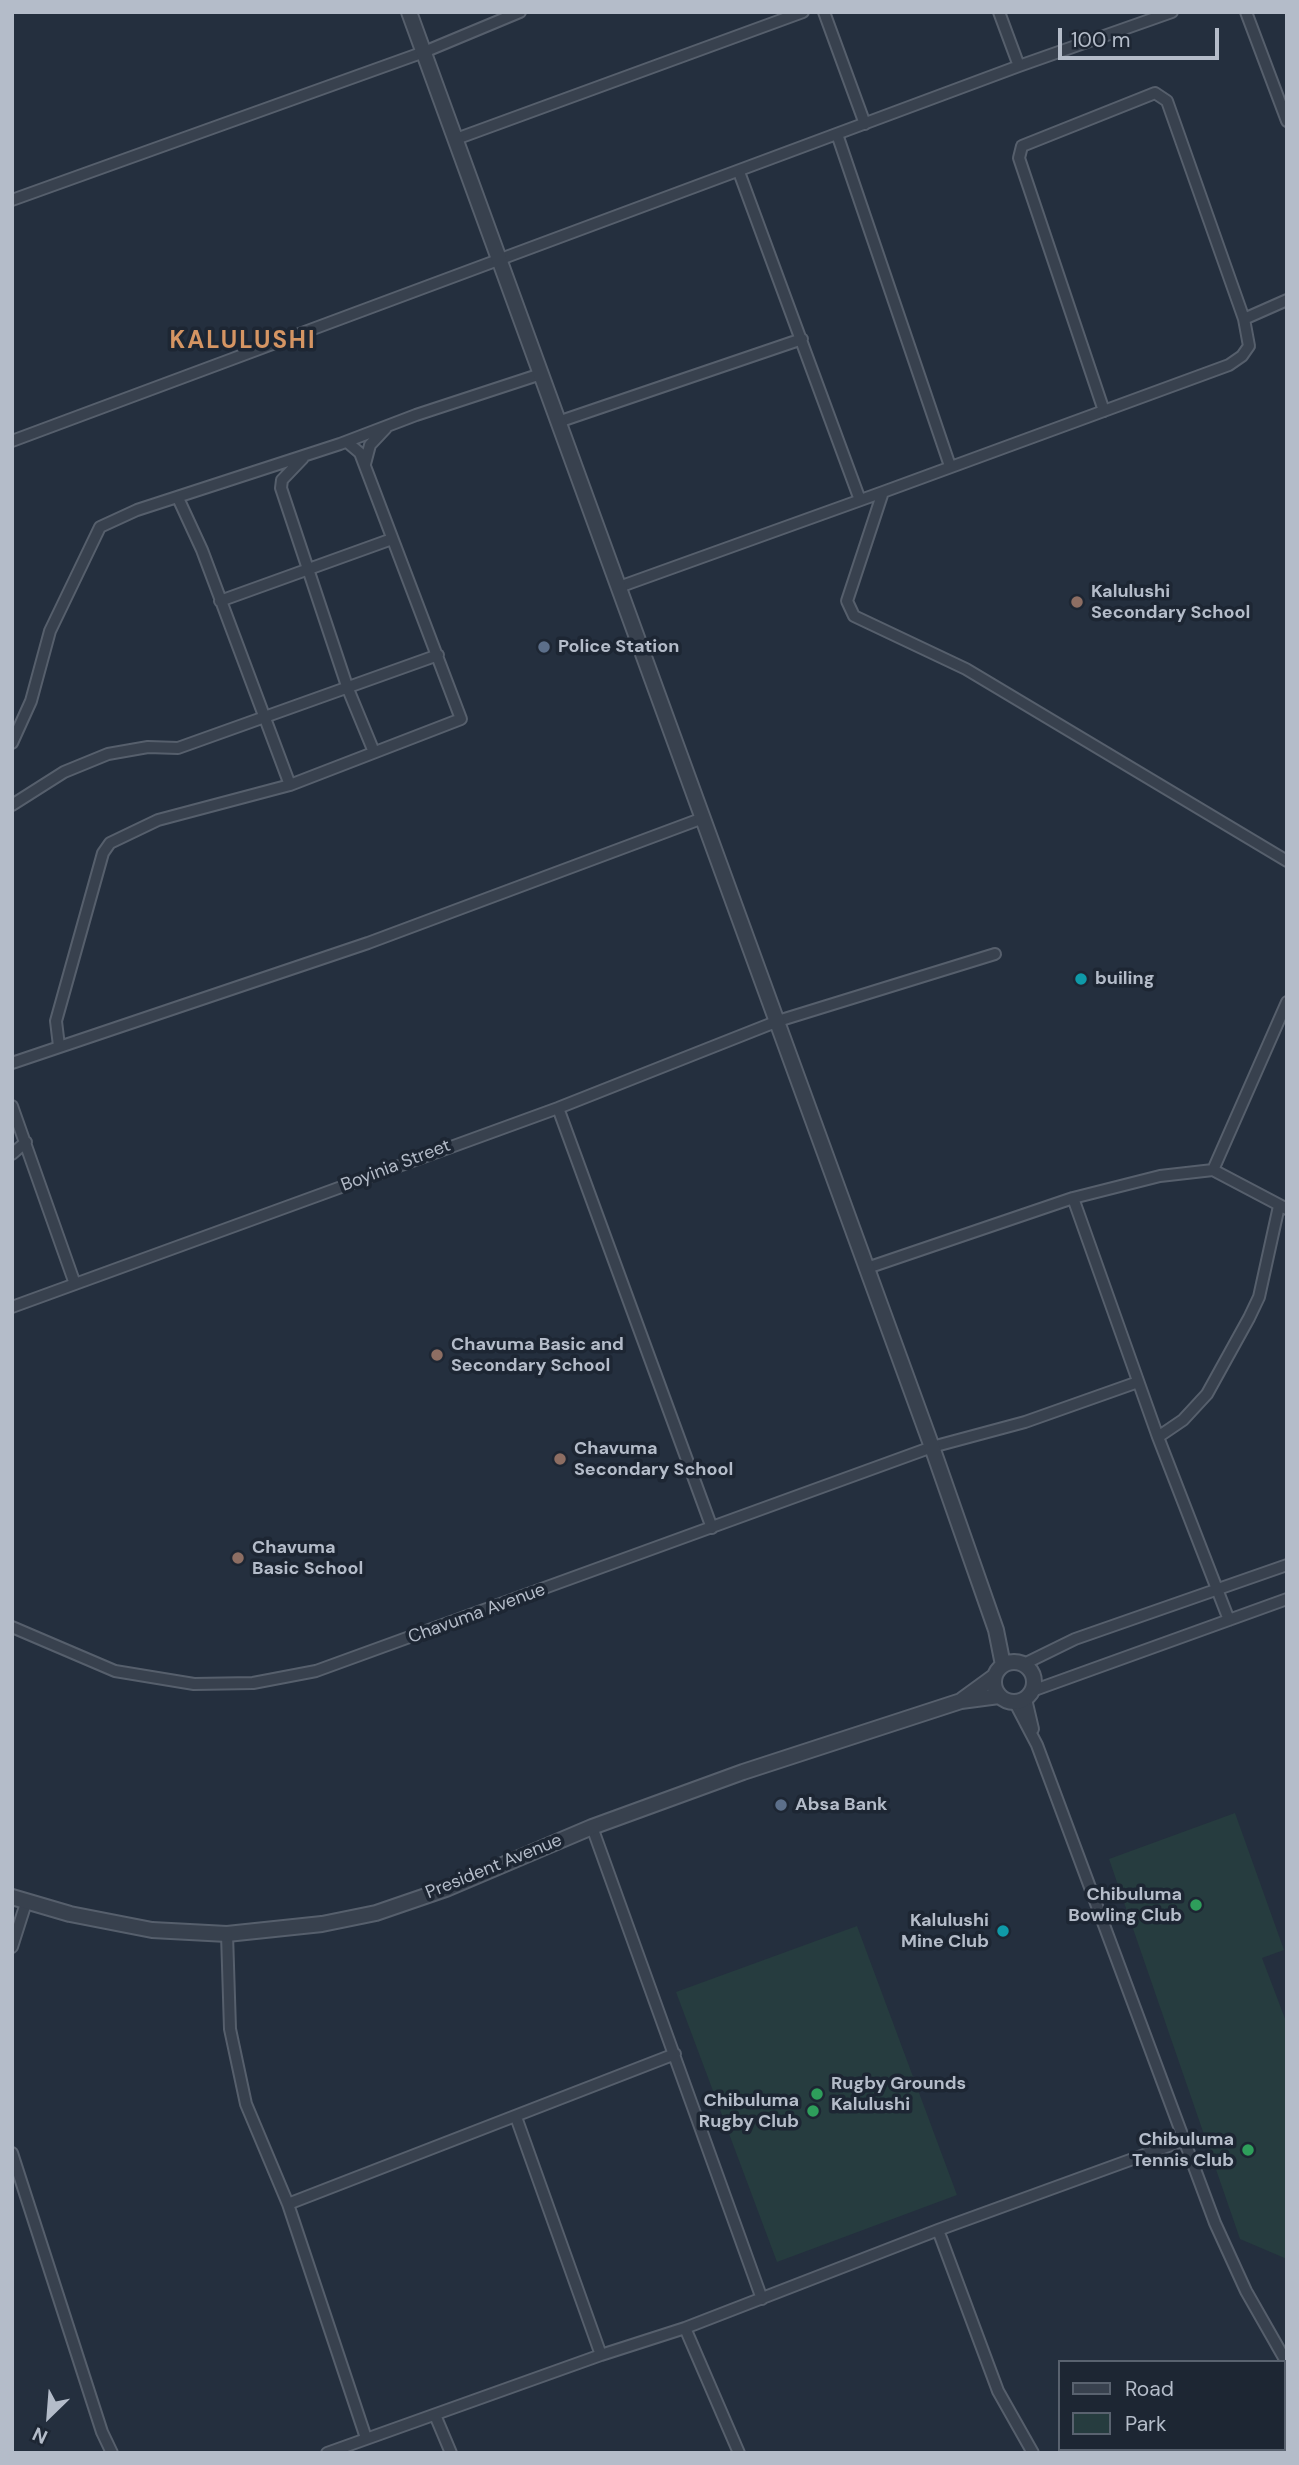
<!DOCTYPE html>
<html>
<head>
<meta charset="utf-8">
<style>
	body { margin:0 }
	#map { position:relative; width:1299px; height:2465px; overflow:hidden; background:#242f3e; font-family:"DM Sans",sans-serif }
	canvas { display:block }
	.frame { position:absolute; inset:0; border:14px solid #b4bcc9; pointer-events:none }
	.legend { position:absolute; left:1058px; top:2360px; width:228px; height:91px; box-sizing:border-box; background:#1d2633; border:2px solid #59626f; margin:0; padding:9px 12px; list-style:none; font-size:21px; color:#b4bcc9 }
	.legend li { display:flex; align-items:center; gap:14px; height:35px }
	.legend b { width:35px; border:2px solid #59626f }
	.north { position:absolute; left:14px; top:2381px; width:70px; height:70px; -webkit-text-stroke:5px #1d2633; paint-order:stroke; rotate:205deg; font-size:19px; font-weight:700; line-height:28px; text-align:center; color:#b4bcc9 }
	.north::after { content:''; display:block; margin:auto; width:24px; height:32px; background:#b4bcc9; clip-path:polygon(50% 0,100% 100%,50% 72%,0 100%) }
	.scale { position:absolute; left:1058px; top:28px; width:161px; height:32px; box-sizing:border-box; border:4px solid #b4bcc9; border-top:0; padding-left:9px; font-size:21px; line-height:24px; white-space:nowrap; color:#b4bcc9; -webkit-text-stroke:5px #1d2633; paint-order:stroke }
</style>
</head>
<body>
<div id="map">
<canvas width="1299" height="2465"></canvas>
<div class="frame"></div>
<ul class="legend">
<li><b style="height:9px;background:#38414e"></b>Road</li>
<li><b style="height:19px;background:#263c3f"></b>Park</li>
</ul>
<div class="north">N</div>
<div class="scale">100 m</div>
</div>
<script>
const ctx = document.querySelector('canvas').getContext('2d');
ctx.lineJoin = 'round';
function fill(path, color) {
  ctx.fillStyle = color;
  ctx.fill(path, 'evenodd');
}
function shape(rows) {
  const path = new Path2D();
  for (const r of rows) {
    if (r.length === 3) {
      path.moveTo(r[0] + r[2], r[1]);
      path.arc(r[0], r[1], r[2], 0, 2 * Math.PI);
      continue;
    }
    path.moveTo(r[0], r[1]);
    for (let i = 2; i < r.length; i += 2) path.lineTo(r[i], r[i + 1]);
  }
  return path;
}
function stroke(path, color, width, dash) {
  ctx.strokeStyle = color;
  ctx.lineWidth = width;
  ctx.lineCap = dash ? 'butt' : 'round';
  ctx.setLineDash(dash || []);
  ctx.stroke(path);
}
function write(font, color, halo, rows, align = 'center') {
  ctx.font = font + ' "DM Sans",sans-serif';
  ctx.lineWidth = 7;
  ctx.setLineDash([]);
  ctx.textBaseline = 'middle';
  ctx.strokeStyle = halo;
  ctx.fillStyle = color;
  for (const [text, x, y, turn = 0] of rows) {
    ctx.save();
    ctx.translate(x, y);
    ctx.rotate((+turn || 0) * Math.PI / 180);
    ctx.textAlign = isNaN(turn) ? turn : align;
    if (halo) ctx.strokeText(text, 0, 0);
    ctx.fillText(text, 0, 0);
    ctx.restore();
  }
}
fill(shape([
	[1235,1813,1284,1950,1262,1958,1287,2024,1287,2259,1240,2239,1109,1859],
	[857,1926,957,2195,777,2262,676,1992]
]), '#263c3f');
const minor = shape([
	[824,12,865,124],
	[999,12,1019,66],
	[1246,12,1287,121],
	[837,134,950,466],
	[456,139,803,12],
	[739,172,860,500],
	[12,200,424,52,520,12],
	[1244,319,1287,300],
	[558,422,802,339],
	[12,441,1019,66,1172,12],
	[303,458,282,480,281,488,348,689,374,752],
	[365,464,370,445,386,428],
	[883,492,847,601,854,616,966,669,1287,861],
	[178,498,202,550,290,785],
	[619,587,883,492,1229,365,1242,356,1249,346,1244,319,1167,101,1155,93,1022,146,1019,158,1104,411],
	[220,601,392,539],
	[12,743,31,701,50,631,100,527,137,510,340,444,416,415,541,374],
	[12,805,64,772,108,754,148,747,178,748,438,655],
	[59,1046,56,1021,103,853,110,843,158,820,290,785,461,719,360,453,347,442],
	[12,1063,368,943,703,818],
	[12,1106,75,1284],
	[558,1108,712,1528],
	[12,1154,26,1142],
	[1213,1170,1287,1209],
	[1073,1198,1158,1437,1229,1620],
	[867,1268,1073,1198,1160,1176,1213,1170,1287,1002],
	[12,1307,558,1108,778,1021,995,954],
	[1158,1437,1183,1420,1207,1394,1249,1318,1259,1297,1279,1206],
	[12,1627,115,1671,194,1684,253,1683,316,1671,932,1447,1025,1422,1138,1382],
	[1024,1664,1075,1639,1287,1565],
	[1032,1691,1287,1599],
	[1026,1699,1033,1729],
	[1015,1703,1037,1745,1215,2223,1246,2291,1287,2363],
	[592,1827,762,2299],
	[227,1934,230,2029,246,2104,288,2204,366,2438],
	[12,1947,26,1903],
	[516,2117,601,2355],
	[12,2153,102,2432,112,2453],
	[288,2204,675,2054],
	[938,2230,998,2391,1033,2453],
	[685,2328,739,2453],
	[435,2415,451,2453],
	[327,2453,601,2355,685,2328,938,2230,1185,2140]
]);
const tertiary = shape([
	[409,12,932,1447,996,1630,1003,1665],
	[1014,1682,20],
	[962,1700,995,1676],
	[12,1897,70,1914,152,1930,227,1934,322,1924,376,1913,446,1889,592,1827,743,1772,961,1701,999,1696]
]);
stroke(minor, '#565f6c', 14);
stroke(tertiary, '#565f6c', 18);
stroke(minor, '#38414e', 10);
stroke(tertiary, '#38414e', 14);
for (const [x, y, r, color] of [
	[1077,602,7,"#8d6e63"],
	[544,647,7,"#5c6f8a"],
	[1081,979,7,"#0f9aa8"],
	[437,1355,7,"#8d6e63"],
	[560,1459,7,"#8d6e63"],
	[238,1558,7,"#8d6e63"],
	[781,1805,7,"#5c6f8a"],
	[1196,1905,7,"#2e9e5b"],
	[1003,1931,7,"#0f9aa8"],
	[817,2094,7,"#2e9e5b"],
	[813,2111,7,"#2e9e5b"],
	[1248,2150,7,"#2e9e5b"]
]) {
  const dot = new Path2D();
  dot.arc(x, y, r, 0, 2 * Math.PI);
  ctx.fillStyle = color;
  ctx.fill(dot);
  stroke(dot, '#1d2633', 2.5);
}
write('bold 18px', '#b4bcc9', '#1d2633', [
	["Kalulushi",1091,592],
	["Secondary School",1091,613],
	["Police Station",558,647],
	["builing",1095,979],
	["Chavuma Basic and",451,1345],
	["Secondary School",451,1366],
	["Chavuma",574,1449],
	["Secondary School",574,1470],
	["Chavuma",252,1548],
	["Basic School",252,1569],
	["Absa Bank",795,1805],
	["Chibuluma",1182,1895,"right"],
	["Bowling Club",1182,1916,"right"],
	["Kalulushi",989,1921,"right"],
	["Mine Club",989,1942,"right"],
	["Rugby Grounds",831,2084],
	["Kalulushi",831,2105],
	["Chibuluma",799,2101,"right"],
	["Rugby Club",799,2122,"right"],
	["Chibuluma",1234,2140,"right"],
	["Tennis Club",1234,2161,"right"]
], 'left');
write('18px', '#b4bcc9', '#1d2633', [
	["Boyinia Street",396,1166,-21],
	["Chavuma Avenue",477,1614,-20],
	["President Avenue",494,1867,-22]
]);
ctx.letterSpacing = '2px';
write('bold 24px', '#d59563', '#1d2633', [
	["KALULUSHI",243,342]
]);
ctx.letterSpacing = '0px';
</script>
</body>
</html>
